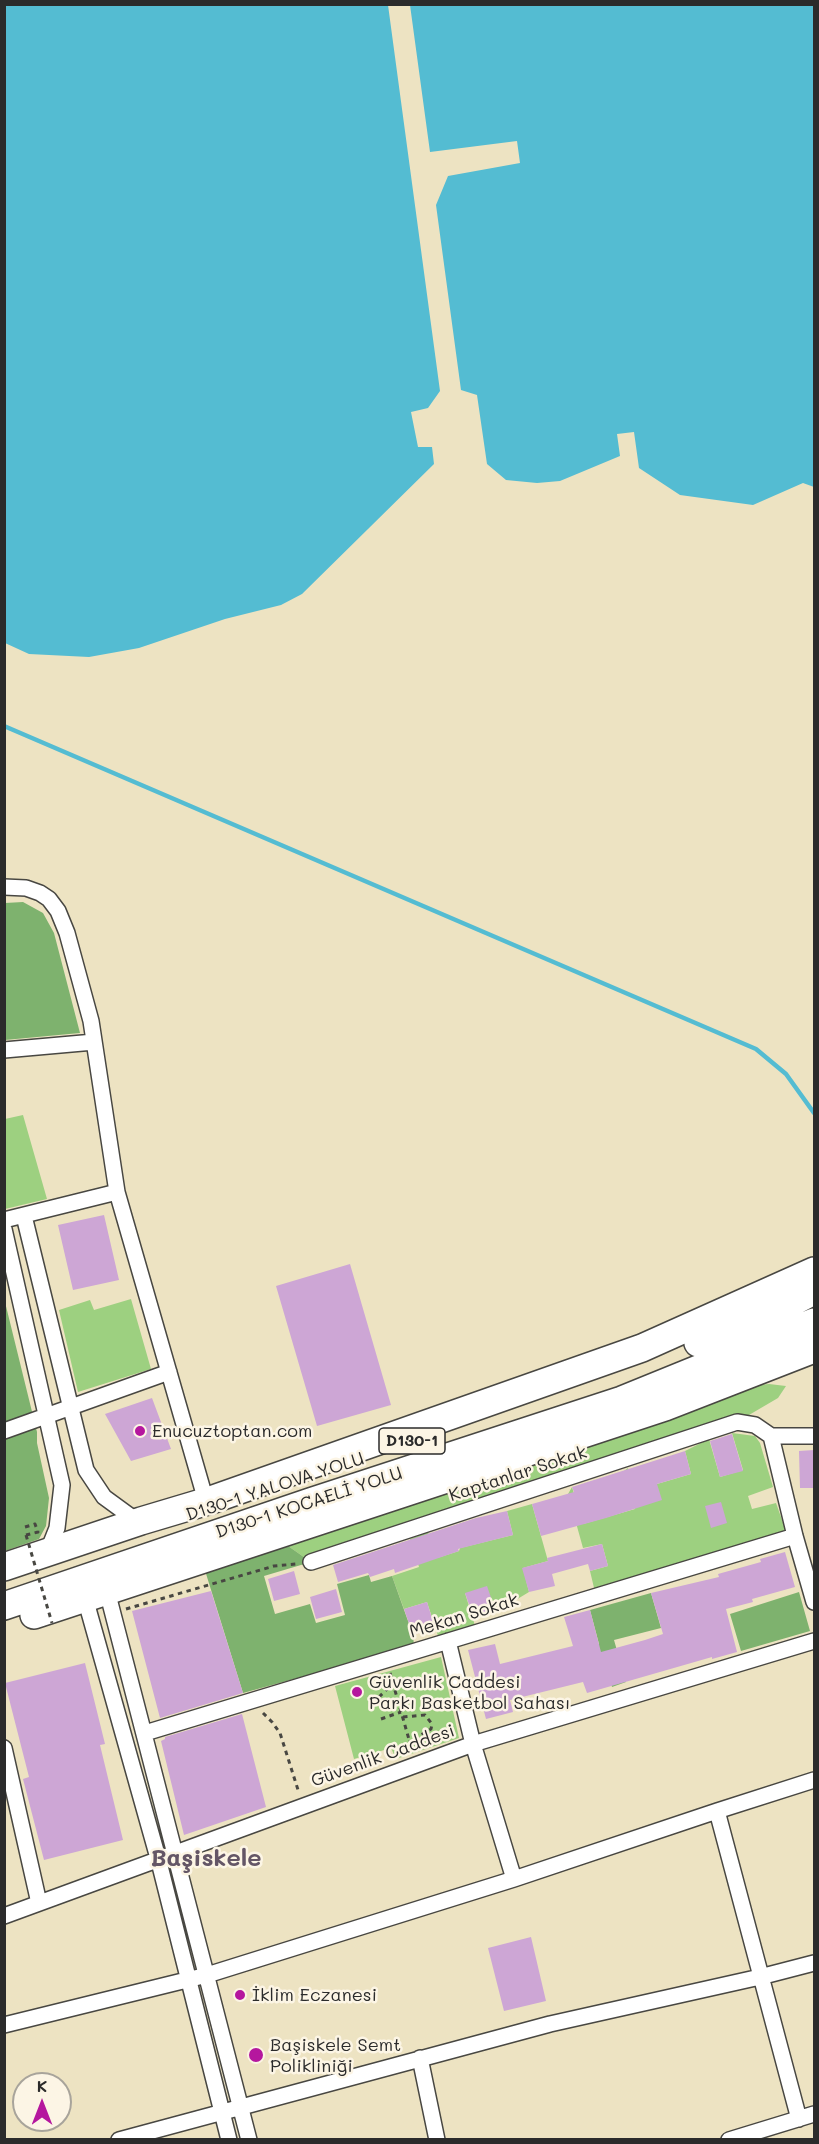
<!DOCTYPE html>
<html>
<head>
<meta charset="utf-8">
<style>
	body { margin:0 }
	#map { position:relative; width:819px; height:2144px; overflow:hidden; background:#ede3c2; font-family:Mali,sans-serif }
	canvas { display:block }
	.frame { position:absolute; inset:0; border:6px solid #2b2b2b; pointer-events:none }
	.north { position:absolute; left:12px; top:2072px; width:60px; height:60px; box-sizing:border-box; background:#fcf5e5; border:2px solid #a8a49b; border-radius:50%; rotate:0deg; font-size:16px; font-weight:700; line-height:24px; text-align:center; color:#2b2b2b }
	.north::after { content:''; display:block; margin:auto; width:21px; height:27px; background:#b5179e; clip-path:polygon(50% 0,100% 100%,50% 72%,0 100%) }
</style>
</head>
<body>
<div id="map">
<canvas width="819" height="2144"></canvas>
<div class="frame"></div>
<div class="north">K</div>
</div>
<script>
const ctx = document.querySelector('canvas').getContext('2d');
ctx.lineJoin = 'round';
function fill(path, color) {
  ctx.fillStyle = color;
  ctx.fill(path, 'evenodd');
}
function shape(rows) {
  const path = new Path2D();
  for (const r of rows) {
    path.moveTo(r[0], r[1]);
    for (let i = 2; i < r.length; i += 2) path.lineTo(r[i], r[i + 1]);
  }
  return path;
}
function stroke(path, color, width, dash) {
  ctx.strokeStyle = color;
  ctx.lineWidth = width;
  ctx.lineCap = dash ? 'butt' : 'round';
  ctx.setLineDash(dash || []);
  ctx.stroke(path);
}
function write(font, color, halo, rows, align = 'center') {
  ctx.font = font + ' Mali,sans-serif';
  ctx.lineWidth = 5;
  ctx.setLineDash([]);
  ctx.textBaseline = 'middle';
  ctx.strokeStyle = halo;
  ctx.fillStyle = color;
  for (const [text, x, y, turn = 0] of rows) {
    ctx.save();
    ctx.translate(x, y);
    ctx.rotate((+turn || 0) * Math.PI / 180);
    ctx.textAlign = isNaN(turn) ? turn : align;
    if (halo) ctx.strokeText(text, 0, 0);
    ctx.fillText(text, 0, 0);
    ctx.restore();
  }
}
fill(shape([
	[23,1115,47,1199,5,1209,5,1119],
	[131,1299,151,1369,78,1392,59,1310,90,1300,94,1310],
	[769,1384,786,1386,778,1398,737,1422,311,1562,281,1541,738,1387],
	[732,1433,755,1436,760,1443,773,1487,748,1496,752,1509,776,1503,787,1534,595,1592,590,1571,608,1566,602,1544,583,1548,568,1494,572,1487,583,1524,635,1509,624,1471,628,1468,639,1506,657,1484,691,1474,685,1451,709,1439,720,1477,743,1470],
	[532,1504,548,1561,523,1568,529,1592,496,1612,465,1593,476,1629,439,1639,427,1602,404,1609,392,1576,419,1567,410,1539,428,1532,437,1558,459,1551,460,1548,513,1535,507,1511],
	[441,1657,459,1738,396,1759,391,1748,354,1759,335,1686]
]), '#9dd080');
fill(shape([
	[23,902,43,913,54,933,80,1033,5,1040,5,903],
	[4,1298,37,1432,37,1443,49,1498,46,1526,39,1539,5,1551],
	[281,1541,311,1562,264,1576,275,1614,310,1604,316,1623,345,1615,337,1584,369,1575,371,1582,392,1576,413,1635,414,1646,243,1693,203,1564],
	[799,1592,810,1631,741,1651,730,1614],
	[651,1593,661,1628,614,1640,626,1682,612,1687,602,1652,577,1659,574,1651,599,1644,590,1610]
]), '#7eb26e');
fill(shape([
	[5,4,388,5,440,391,428,408,411,412,418,447,432,447,434,464,302,594,281,605,225,619,139,648,89,657,29,654,5,643],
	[410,5,814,5,814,487,803,483,753,505,680,495,639,468,634,432,617,434,620,456,560,481,537,483,506,480,487,464,477,395,461,390,436,205,448,176,520,163,517,141,430,152]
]), '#54bcd2');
stroke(shape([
	[4,726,756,1049,786,1074,814,1113]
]), '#54bcd2', 4.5);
fill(shape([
	[104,1215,119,1280,73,1290,58,1225],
	[350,1264,391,1405,317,1426,276,1286],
	[152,1398,171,1449,131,1461,105,1414],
	[732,1434,743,1471,720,1477,710,1441],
	[814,1450,814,1488,800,1488,799,1451],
	[685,1451,691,1474,657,1484,662,1500,606,1518,541,1536,532,1504,574,1492,572,1487],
	[721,1502,727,1523,711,1528,705,1506],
	[507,1511,513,1535,458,1549,459,1551,395,1573,394,1569,370,1577,368,1573,338,1582,333,1565,476,1518],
	[602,1544,608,1566,590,1571,588,1564,552,1574,555,1586,529,1592,522,1568,548,1561,547,1558],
	[785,1552,795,1587,752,1599,753,1602,726,1609,737,1652,712,1659,712,1657,587,1693,583,1682,510,1700,513,1712,486,1719,468,1650,495,1644,500,1664,573,1646,564,1617,590,1610,601,1652,645,1640,663,1634,651,1593,719,1577,718,1574,761,1562,760,1559],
	[294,1571,300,1594,274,1601,268,1579],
	[487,1586,496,1612,474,1619,465,1593],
	[336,1589,342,1612,316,1619,310,1597],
	[211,1591,243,1693,160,1718,132,1611],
	[427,1602,435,1628,413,1635,404,1609],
	[85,1663,105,1744,100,1745,123,1840,44,1860,23,1779,29,1777,5,1683],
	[242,1714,266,1807,184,1835,161,1741,165,1739,165,1737],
	[531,1937,546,2001,504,2011,488,1948]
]), '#cda6d5');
const street = shape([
	[4,887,26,888,40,893,49,899,58,911,67,933,91,1021,117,1192,204,1494,208,1501],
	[4,1050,94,1042],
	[24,1216,86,1470,104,1497,130,1516,141,1521],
	[4,1220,117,1192],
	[4,1229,62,1485,57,1528,47,1553],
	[4,1431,169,1372],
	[771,1436,814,1436],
	[311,1562,737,1422,755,1425,771,1436,795,1536,814,1602],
	[107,1591,249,2140],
	[85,1598,158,1858,229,2140],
	[448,1641,473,1744,514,1879],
	[145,1733,795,1536],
	[4,1748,39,1903],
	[717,1811,799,2119],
	[4,1916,473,1744,814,1641],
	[4,2025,207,1975,514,1879,717,1811,814,1780],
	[420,2058,437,2140],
	[119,2140,550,2024,760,1977,814,1963],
	[729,2140,814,2114]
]);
const highway = shape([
	[698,1343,785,1306,814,1291],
	[4,1567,141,1521,208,1501,642,1348,814,1271],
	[4,1606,310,1502,622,1400,814,1322],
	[34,1615,665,1407,814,1349]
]);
stroke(street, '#484742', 18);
stroke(highway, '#484742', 30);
stroke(shape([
	[25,1527,35,1524,38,1532,26,1535],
	[126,1609,274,1566,296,1564],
	[390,1673,412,1750],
	[379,1697,393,1683,409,1685],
	[263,1713,272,1722,280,1733,299,1793],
	[403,1717,425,1715,432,1724,431,1729,409,1742],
	[381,1719,401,1712]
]), '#484742', 3, [4.5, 4.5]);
stroke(street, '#fff', 15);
stroke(highway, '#fff', 27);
stroke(shape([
	[26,1535,52,1623]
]), '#484742', 3, [4.5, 4.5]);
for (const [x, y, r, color] of [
	[140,1431,6,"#b5179e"],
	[357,1692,6,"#b5179e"],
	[240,1995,6,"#b5179e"],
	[256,2055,8,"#b5179e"]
]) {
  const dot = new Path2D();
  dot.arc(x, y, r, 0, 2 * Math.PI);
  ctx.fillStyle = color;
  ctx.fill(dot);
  stroke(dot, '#fcf5e5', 2);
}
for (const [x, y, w] of [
	[412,1441,66]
]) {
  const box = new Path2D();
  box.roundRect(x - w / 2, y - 13, w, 26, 4.5);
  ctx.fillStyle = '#fcf5e5';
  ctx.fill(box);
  stroke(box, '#2b2b2b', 1.5);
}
write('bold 16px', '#2b2b2b', null, [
	["D130-1",412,1441]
]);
write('18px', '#2b2b2b', '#fcf5e5', [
	["Enucuztoptan.com",152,1431],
	["Güvenlik Caddesi",369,1682],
	["Parkı Basketbol Sahası",369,1703],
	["İklim Eczanesi",252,1995],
	["Başiskele Semt",270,2045],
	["Polikliniği",270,2066]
], 'left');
write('18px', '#2b2b2b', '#fcf5e5', [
	["Kaptanlar Sokak",518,1474,-18],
	["D130-1 YALOVA YOLU",275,1487,-18],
	["D130-1 KOCAELİ YOLU",309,1503,-18],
	["Mekan Sokak",464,1616,-17],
	["Güvenlik Caddesi",383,1756,-20]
]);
write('bold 24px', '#645666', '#fcf5e5', [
	["Başiskele",206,1859]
]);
</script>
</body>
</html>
